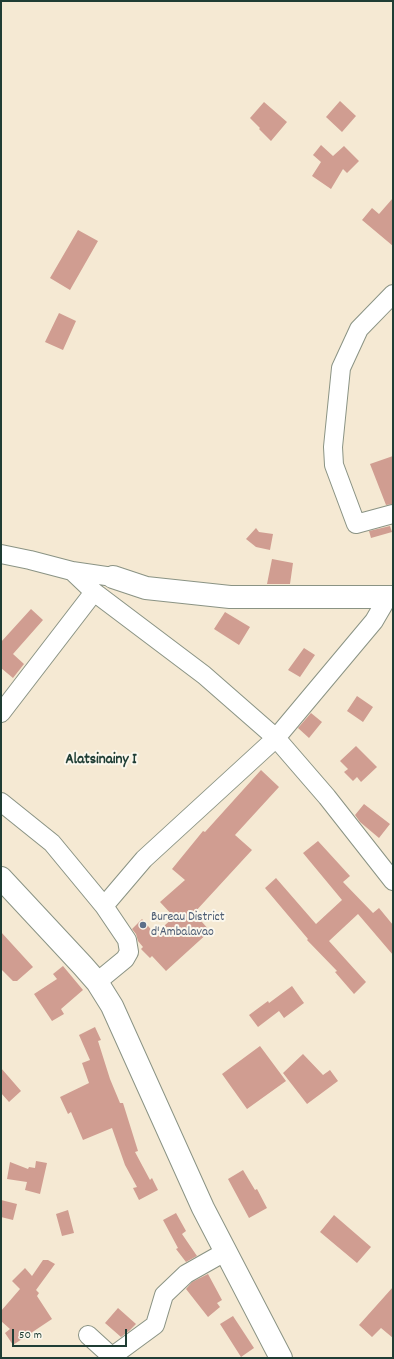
<!DOCTYPE html>
<html>
<head>
<meta charset="utf-8">
<style>
	body { margin:0 }
	#map { position:relative; width:394px; height:1359px; overflow:hidden; background:#f5e9d3; font-family:Dekko,sans-serif }
	canvas { display:block }
	.frame { position:absolute; inset:0; border:2px solid #1f3d34; pointer-events:none }
	.scale { position:absolute; left:12px; top:1329px; width:115px; height:18px; box-sizing:border-box; border:2px solid #1f3d34; border-top:0; padding-left:5px; font-size:12px; line-height:14px; white-space:nowrap; color:#1f3d34; -webkit-text-stroke:3px #fbf7ec; paint-order:stroke }
</style>
</head>
<body>
<div id="map">
<canvas width="394" height="1359"></canvas>
<div class="frame"></div>
<div class="scale">50 m</div>
</div>
<script>
const ctx = document.querySelector('canvas').getContext('2d');
ctx.lineJoin = 'round';
function fill(path, color) {
  ctx.fillStyle = color;
  ctx.fill(path, 'evenodd');
}
function shape(rows) {
  const path = new Path2D();
  for (const r of rows) {
    path.moveTo(r[0], r[1]);
    for (let i = 2; i < r.length; i += 2) path.lineTo(r[i], r[i + 1]);
  }
  return path;
}
function stroke(path, color, width, dash) {
  ctx.strokeStyle = color;
  ctx.lineWidth = width;
  ctx.lineCap = dash ? 'butt' : 'round';
  ctx.setLineDash(dash || []);
  ctx.stroke(path);
}
function write(font, color, halo, rows, align = 'center') {
  ctx.font = font + ' Dekko,sans-serif';
  ctx.lineWidth = 4;
  ctx.setLineDash([]);
  ctx.textBaseline = 'middle';
  ctx.strokeStyle = halo;
  ctx.fillStyle = color;
  for (const [text, x, y, turn = 0] of rows) {
    ctx.save();
    ctx.translate(x, y);
    ctx.rotate((+turn || 0) * Math.PI / 180);
    ctx.textAlign = isNaN(turn) ? turn : align;
    if (halo) ctx.strokeText(text, 0, 0);
    ctx.fillText(text, 0, 0);
    ctx.restore();
  }
}
fill(shape([
	[340,101,356,116,342,132,326,117],
	[264,102,287,122,271,141,259,129,260,128,250,118],
	[321,145,333,156,344,146,359,161,347,173,343,169,331,189,312,176,321,162,313,155],
	[393,198,393,246,362,220,372,208,379,214],
	[78,230,98,241,70,290,50,278],
	[59,313,76,321,63,350,45,342],
	[393,456,393,504,386,505,370,464],
	[390,526,392,532,371,538,369,531],
	[256,528,259,532,273,534,270,550,256,547,246,539],
	[272,559,293,563,290,584,267,584],
	[31,609,43,620,13,654,24,664,13,678,1,668,1,642],
	[225,612,250,627,239,645,214,629],
	[304,648,315,655,300,677,288,670],
	[357,696,373,707,363,722,347,711],
	[311,713,322,722,309,738,298,728],
	[356,746,377,767,361,782,357,777,353,781,344,772,348,769,340,761],
	[261,770,279,787,235,835,252,850,194,913,210,931,166,971,152,956,150,958,141,949,143,947,138,941,136,934,132,929,142,919,155,934,174,917,160,902,185,880,172,869,203,831,205,832],
	[364,804,390,824,379,838,360,822,355,815],
	[318,841,350,876,343,882,373,913,379,908,393,925,393,955,358,914,329,941,366,982,354,994,335,972,337,971,307,940,308,939,265,888,276,878,316,924,342,900,303,853],
	[1,932,33,967,17,981,13,981,1,969],
	[63,966,83,990,61,1009,64,1014,52,1021,34,994,57,979,53,974],
	[292,986,304,1003,284,1018,279,1011,258,1027,249,1015,268,1001,269,1003],
	[95,1027,101,1040,98,1041,110,1079,120,1103,123,1103,138,1151,135,1152,150,1180,152,1178,158,1190,139,1200,133,1188,137,1187,125,1165,112,1128,83,1140,71,1112,68,1114,60,1097,89,1083,82,1063,90,1060,79,1035],
	[260,1046,286,1081,247,1109,222,1074],
	[303,1054,323,1075,330,1070,338,1081,307,1104,283,1073],
	[1,1068,21,1091,9,1102,1,1093],
	[36,1161,47,1163,40,1194,25,1190,27,1182,7,1179,10,1162,28,1169,29,1167,35,1168],
	[243,1170,255,1190,257,1189,267,1208,249,1218,228,1179],
	[1,1200,17,1204,13,1220,1,1217],
	[68,1210,74,1233,62,1236,56,1214],
	[176,1213,186,1231,182,1234,197,1256,186,1262,176,1249,178,1248,163,1220],
	[334,1215,371,1247,357,1263,320,1232],
	[43,1260,48,1260,55,1264,36,1290,39,1293,37,1296,52,1319,13,1345,5,1333,10,1329,1,1321,1,1311,20,1289,12,1281,25,1268,32,1276],
	[208,1274,222,1300,217,1303,220,1307,208,1317,186,1289,192,1282],
	[393,1287,393,1338,381,1328,372,1337,359,1325],
	[118,1308,136,1324,129,1331,121,1337,105,1323],
	[233,1316,254,1348,241,1357,220,1324]
]), '#d09d91');
const minor = shape([
	[393,294,359,329,341,368,333,447,334,465,356,524,393,514],
	[1,554,30,560,72,571,113,577],
	[72,571,94,592,204,675,276,738,327,797,393,881],
	[1,713,94,592],
	[1,802,52,843,104,906,127,940,129,952,125,959,97,982],
	[104,906,144,859,276,738,374,621,388,597],
	[88,1335,111,1356],
	[110,1358,155,1325,164,1295,186,1274,225,1252]
]);
const tertiary = shape([
	[113,577,146,588,230,597,393,597]
]);
const primary = shape([
	[1,878,83,966,97,982,112,1006,203,1208,281,1358]
]);
stroke(minor, '#8a9384', 20);
stroke(tertiary, '#8a9384', 24);
stroke(primary, '#8a9384', 24);
stroke(minor, '#fff', 18);
stroke(tertiary, '#fff', 22);
stroke(primary, '#fff', 22);
for (const [x, y, r, color] of [
	[143,925,4,"#5c6f8a"]
]) {
  const dot = new Path2D();
  dot.arc(x, y, r, 0, 2 * Math.PI);
  ctx.fillStyle = color;
  ctx.fill(dot);
  stroke(dot, '#fbf7ec', 1.5);
}
write('13px', '#4e5e75', '#fbf7ec', [
	["Bureau District",151,918],
	["d'Ambalavao",151,933]
], 'left');
write('bold 15px', '#1f3d34', '#fbf7ec', [
	["Alatsinainy I",101,761]
]);
</script>
</body>
</html>
